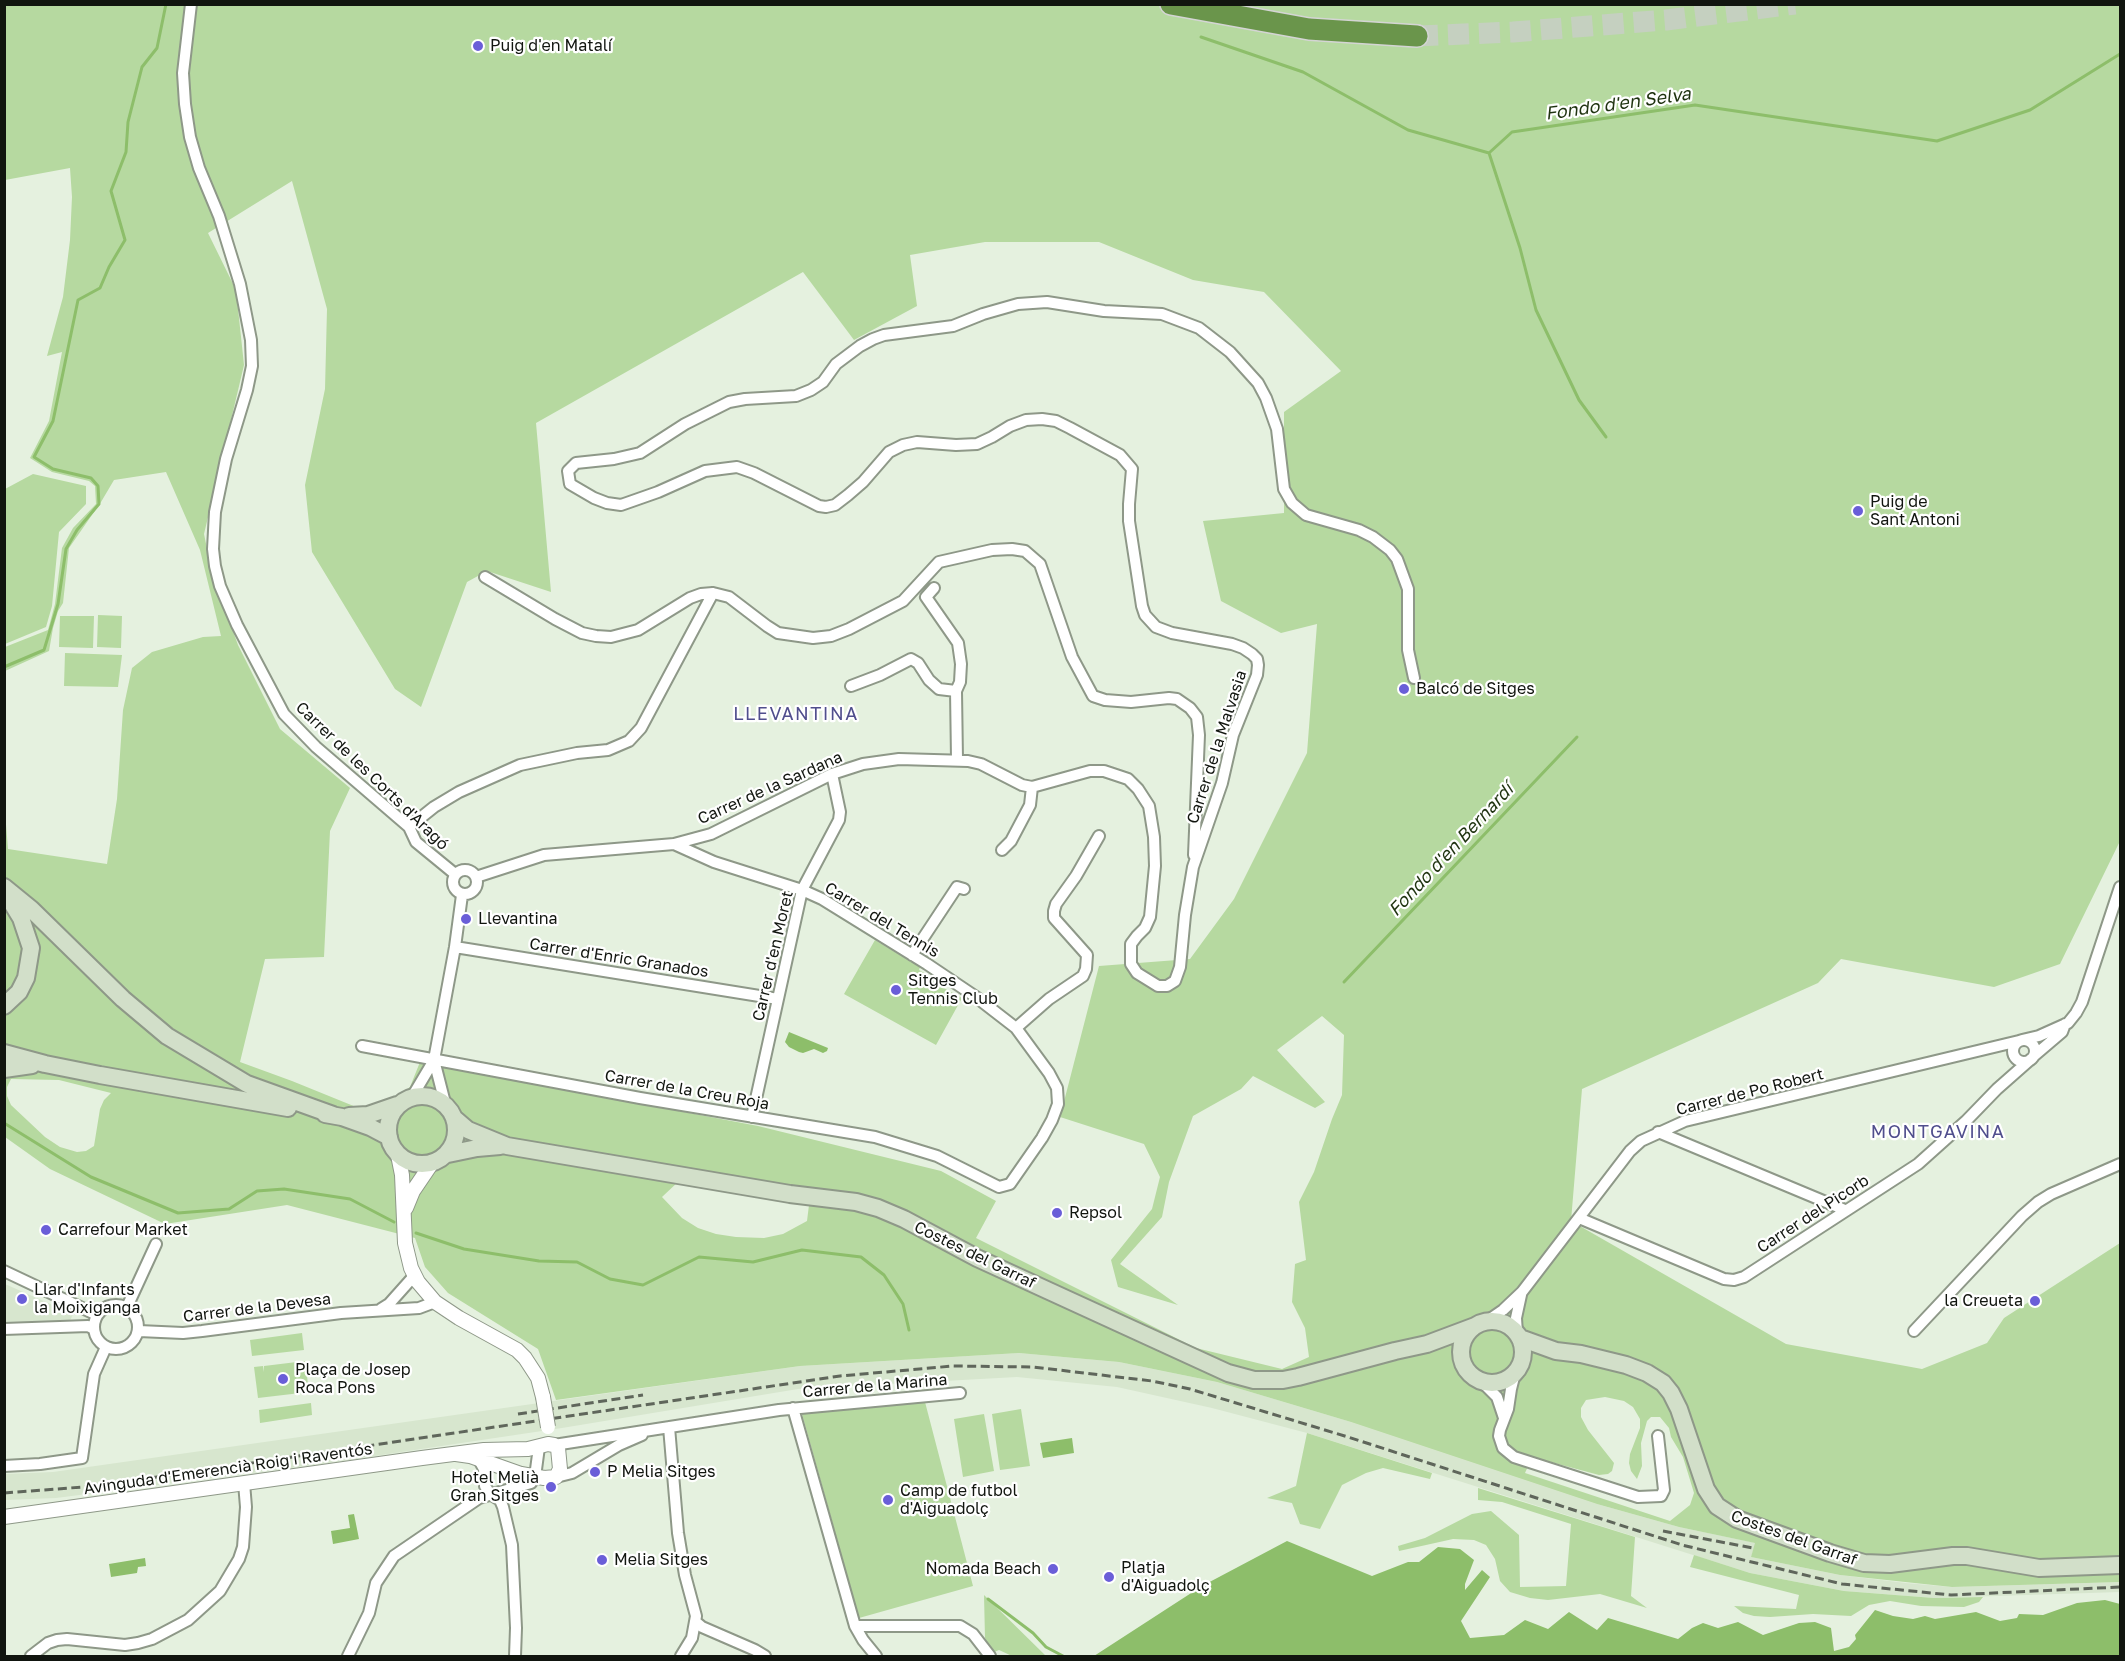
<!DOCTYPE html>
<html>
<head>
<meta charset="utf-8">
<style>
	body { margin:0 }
	#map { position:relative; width:2125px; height:1661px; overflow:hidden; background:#e5f1df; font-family:"Golos Text",sans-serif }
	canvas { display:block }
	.frame { position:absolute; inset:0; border:6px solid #11150f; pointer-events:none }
</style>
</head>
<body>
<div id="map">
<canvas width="2125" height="1661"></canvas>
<div class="frame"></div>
</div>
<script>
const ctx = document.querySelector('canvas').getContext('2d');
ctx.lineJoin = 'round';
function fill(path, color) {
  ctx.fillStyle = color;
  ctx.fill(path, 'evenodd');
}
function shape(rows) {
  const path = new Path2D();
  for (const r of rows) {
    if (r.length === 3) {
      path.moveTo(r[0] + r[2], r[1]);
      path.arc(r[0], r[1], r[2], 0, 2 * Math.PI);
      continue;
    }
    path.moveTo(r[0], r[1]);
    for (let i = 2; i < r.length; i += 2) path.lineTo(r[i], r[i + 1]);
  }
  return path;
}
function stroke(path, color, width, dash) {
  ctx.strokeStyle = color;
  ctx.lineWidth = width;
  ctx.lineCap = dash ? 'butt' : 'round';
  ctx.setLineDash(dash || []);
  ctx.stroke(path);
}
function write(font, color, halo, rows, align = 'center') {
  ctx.font = font + ' "Golos Text",sans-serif';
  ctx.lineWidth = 4.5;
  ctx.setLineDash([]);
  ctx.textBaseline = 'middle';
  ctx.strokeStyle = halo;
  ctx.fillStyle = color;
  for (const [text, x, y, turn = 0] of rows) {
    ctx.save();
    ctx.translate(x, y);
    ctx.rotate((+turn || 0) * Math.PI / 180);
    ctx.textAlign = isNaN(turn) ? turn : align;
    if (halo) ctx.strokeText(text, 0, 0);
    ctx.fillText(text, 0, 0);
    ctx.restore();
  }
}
fill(shape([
	[5,1284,73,1314,70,1321,5,1323],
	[1019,1353,1119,1362,1217,1382,1351,1422,1597,1504,1679,1527,1756,1543,1751,1557,1840,1575,1906,1583,1952,1587,2120,1582,2120,1592,1934,1598,1844,1591,1750,1573,1307,1433,1212,1408,1117,1387,1017,1377,798,1389,562,1428,321,1464,56,1498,5,1500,5,1474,53,1472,800,1366]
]), '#d7e6ce');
fill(shape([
	[5,5,2120,5,2120,841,2060,964,1994,987,1841,959,1818,983,1582,1089,1571,1221,1786,1344,1922,1369,1987,1343,2004,1318,2120,1243,2120,1582,1952,1587,1840,1575,1751,1557,1755,1543,1679,1527,1597,1504,1351,1422,1217,1382,1119,1362,1019,1353,800,1366,556,1400,538,1349,448,1293,425,1267,415,1238,287,1205,165,1224,50,1169,5,1137,5,812,8,849,107,864,117,799,123,710,132,668,152,652,203,637,221,636,200,550,166,472,114,480,101,502,69,548,63,603,58,611,53,628,49,651,5,671,5,722,5,647,48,630,55,604,62,548,73,528,96,504,95,486,89,481,52,472,30,458,49,421,62,352,47,356,63,297,70,240,72,197,70,168,5,180],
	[292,181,327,309,325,389,305,485,312,552,395,689,421,707,467,582,487,571,551,592,536,423,803,272,854,340,917,306,910,255,985,242,1099,242,1193,280,1264,292,1341,371,1284,412,1284,513,1203,521,1221,601,1281,633,1317,624,1307,753,1234,899,1190,959,1099,966,1060,1117,1144,1144,1160,1177,1152,1209,1111,1260,1118,1287,1178,1305,1120,1264,1162,1217,1169,1182,1193,1116,1241,1089,1253,1076,1315,1108,1325,1102,1277,1050,1322,1016,1344,1035,1342,1095,1332,1119,1314,1172,1299,1202,1306,1260,1295,1264,1292,1302,1305,1328,1309,1357,1282,1369,1196,1348,976,1238,996,1201,941,1171,758,1126,420,1062,410,1087,395,1098,361,1109,292,1081,240,1062,265,959,324,957,330,831,350,788,280,729,238,645,212,573,204,534,244,365,236,290,208,233],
	[11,1079,59,1080,111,1093,104,1100,100,1109,94,1146,86,1151,77,1152,60,1147,45,1137,11,1105,7,1096,7,1087],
	[679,1181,809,1205,807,1221,783,1234,764,1238,736,1237,716,1234,698,1228,682,1218,662,1197],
	[1605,1397,1624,1401,1633,1407,1640,1419,1640,1428,1630,1454,1629,1463,1631,1471,1637,1479,1642,1466,1641,1443,1647,1421,1651,1417,1660,1417,1669,1428,1671,1437,1683,1457,1694,1493,1690,1505,1670,1521,1525,1473,1532,1457,1599,1475,1608,1474,1612,1471,1614,1463,1588,1430,1581,1417,1581,1408,1586,1400],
	[33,474,86,486,86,504,59,532,52,606,46,627,5,644,5,489],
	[98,615,122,616,121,648,97,647],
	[60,616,94,616,93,648,59,647],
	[65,653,122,655,118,687,64,686],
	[875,940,920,967,919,970,941,983,940,986,962,998,936,1045,844,994],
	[302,1333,304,1350,252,1356,250,1340],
	[305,1361,309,1392,258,1398,254,1367,263,1366,264,1372,264,1366],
	[925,1402,973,1586,859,1618,802,1414],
	[311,1403,312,1415,260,1423,259,1410],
	[1021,1409,1030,1466,1000,1470,992,1414],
	[984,1414,994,1471,963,1477,954,1419],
	[1307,1433,1432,1473,1430,1479,1383,1468,1366,1473,1342,1485,1320,1529,1300,1524,1292,1503,1267,1498,1296,1486],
	[1478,1488,1635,1537,1631,1596,1647,1608,1600,1594,1548,1600,1530,1598,1510,1592,1500,1581,1495,1559,1486,1545,1474,1540,1453,1539,1399,1551,1398,1546,1425,1538,1472,1514,1491,1511,1519,1535,1520,1587,1566,1586,1571,1524,1502,1502,1478,1500],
	[1694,1555,1750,1573,1844,1591,1934,1598,1983,1597,1979,1602,1964,1607,1921,1606,1890,1601,1869,1605,1851,1616,1813,1614,1770,1617,1754,1616,1743,1613,1734,1606,1796,1609,1799,1595,1690,1567],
	[984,1595,1046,1656,1012,1656,999,1650,992,1653,985,1638]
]), '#b6d9a0');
fill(shape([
	[789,1032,828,1048,827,1051,823,1053,814,1049,803,1053,799,1052,789,1047,785,1042],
	[1072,1438,1074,1453,1043,1458,1040,1443],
	[354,1514,359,1539,333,1544,331,1531,350,1528,348,1515],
	[1287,1541,1372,1576,1408,1562,1419,1562,1438,1547,1460,1549,1474,1560,1465,1584,1465,1590,1482,1570,1490,1577,1461,1621,1470,1638,1504,1635,1525,1620,1548,1629,1569,1612,1597,1630,1608,1618,1678,1639,1692,1628,1703,1623,1718,1628,1738,1622,1763,1635,1799,1623,1815,1622,1831,1628,1834,1651,1849,1647,1856,1639,1855,1635,1875,1610,1893,1616,1913,1619,1925,1616,1935,1619,1976,1612,2000,1621,2017,1618,2019,1614,2043,1615,2077,1603,2105,1600,2120,1604,2120,1656,1094,1656,1202,1586],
	[145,1558,146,1566,138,1567,137,1573,111,1577,109,1564]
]), '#8dbe6a');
stroke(shape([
	[1201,37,1303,72,1408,130,1489,153,1512,132,1695,105,1937,141,2030,110,2120,54],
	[1489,153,1520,248,1536,310,1579,400,1606,437],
	[4,667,44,650,58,604,66,549,77,530,99,504,98,486,91,478,53,469,34,457,53,421,78,300,100,288,109,267,125,240,111,191,126,152,128,122,142,67,157,48,166,4],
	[1344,982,1577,737],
	[4,1123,91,1177,178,1213,229,1209,257,1191,284,1189,350,1199,394,1222],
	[416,1233,464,1249,539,1261,577,1262,610,1279,643,1285,699,1257,753,1262,802,1250,861,1257,884,1275,903,1304,909,1330],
	[988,1599,1033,1633,1046,1647,1063,1656]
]), '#8dbe6a', 3);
stroke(shape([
	[1417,36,1513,32,1666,20,1795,4]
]), '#c5d0c0', 21, [21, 10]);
const minor = shape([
	[191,4,183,73,185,104,190,137,199,168,219,216,240,284,251,340,252,366,247,390,226,459,215,512,213,549,215,566,220,586,237,625,284,714,316,747,409,827,416,842,455,874],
	[485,577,555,619,582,633,596,636,611,637,638,630,690,598,701,594,713,593,729,597,767,626,778,633,813,638,831,636,849,629,903,601,939,562,992,550,1012,549,1025,551,1040,564,1072,657,1093,696,1105,700,1131,702,1169,698,1177,699,1190,708,1197,717,1199,735,1194,855],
	[934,588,926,597,958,643,961,664,960,682,956,691,957,759],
	[851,686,880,675,911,659,918,663,929,680,939,689,956,691],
	[409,827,434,807,459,792,520,765,577,753,608,750,629,741,641,728,713,593],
	[1002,850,1011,841,1030,805,1032,787],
	[465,882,12],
	[476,877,544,855,674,844,711,834,832,774,863,764,899,759,968,761,981,764,1022,785,1032,787,1090,771,1104,771,1128,779,1138,789,1149,806,1154,837,1155,866,1150,917,1145,928,1137,936,1131,944,1131,964,1137,973,1158,986,1167,986,1175,981,1180,967,1185,915,1193,867,1222,783,1233,735,1257,675,1258,665,1257,659,1252,654,1243,648,1232,644,1172,633,1156,627,1145,615,1142,606,1129,521,1129,504,1132,469,1120,455,1070,428,1056,421,1042,419,1026,420,1010,426,992,437,977,444,956,445,917,442,903,445,889,452,863,482,848,495,835,505,826,507,819,506,754,473,737,467,705,471,658,492,621,505,607,503,594,498,570,484,568,471,576,463,614,459,640,453,685,424,729,402,745,399,796,396,811,390,823,382,836,364,860,346,873,339,884,335,953,326,983,314,1018,304,1047,302,1104,311,1162,314,1199,328,1230,352,1258,383,1266,398,1277,429,1284,489,1292,503,1306,515,1359,530,1373,537,1390,550,1397,559,1408,589,1408,650,1414,678],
	[455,947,778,999],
	[912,955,957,887,964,889],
	[1016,1028,1049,999,1083,976,1086,969,1087,955,1054,918,1054,911,1056,904,1076,876,1099,836],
	[2024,1051,11],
	[2022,1040,2039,1036,2068,1023,2076,1013,2082,1002,2120,887],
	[362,1046,640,1098,875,1137,937,1156,999,1187,1010,1184,1042,1138,1052,1120,1058,1104,1057,1088,1049,1073,1016,1028,976,997,927,964,822,899,802,890,714,862,674,844],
	[2035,1055,2062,1032,2065,1024],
	[434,1060,445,1103],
	[412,1097,434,1060,455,947,462,895],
	[752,1117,802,890,839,820,840,812,832,774],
	[1658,1132,1845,1210],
	[1579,1218,1724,1279,1734,1280,1744,1277,1918,1164,1966,1121,1997,1089,2031,1059],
	[4,1271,97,1315],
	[116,1327,22],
	[127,1307,156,1244],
	[381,1309,389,1304,414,1276],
	[1487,1321,1503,1310,1522,1292,1630,1151,1641,1141,1685,1121,2019,1041],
	[4,1329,88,1326,94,1329],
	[139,1331,183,1333,202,1331,341,1313,419,1308,435,1302],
	[1914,1331,2022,1216,2038,1202,2051,1194,2120,1164],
	[1517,1333,1516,1318,1521,1295],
	[1515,1373,1511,1389,1508,1409,1500,1430,1499,1436,1503,1448,1514,1457,1638,1497,1661,1496,1664,1490,1658,1436],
	[1483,1383,1497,1397,1504,1418],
	[793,1408,855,1626,863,1640,876,1656],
	[669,1427,678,1533,685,1575,696,1616,692,1638,681,1656],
	[554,1445,779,1410,960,1393],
	[478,1458,484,1469,485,1486,490,1494],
	[4,1466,40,1464,82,1458,94,1374,106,1347],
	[556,1477,572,1473,619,1445,642,1435],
	[490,1494,500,1500,503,1507,512,1545,516,1628,515,1656],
	[696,1622,702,1627,755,1650,765,1656],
	[855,1626,960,1626,973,1634,990,1656],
	[31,1656,48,1643,57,1640,67,1639,125,1645,138,1643,152,1639,188,1620,220,1591,239,1559,243,1547,246,1507,244,1483],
	[348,1656,369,1613,376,1583,394,1556,479,1498,531,1483,535,1477,539,1447]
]);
const tertiary = shape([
	[398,1155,402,1175,405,1243,411,1268,418,1282,435,1302,459,1318,517,1350,525,1358,538,1378,543,1397],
	[406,1208,413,1191,432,1163],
	[4,1517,422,1458,484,1450,528,1449,548,1444,554,1445,558,1448,560,1469,556,1477,544,1478,521,1474,470,1456,456,1454]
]);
const secondary = shape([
	[4,887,31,909,123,999,167,1036,247,1084,333,1115],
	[4,1006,19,992,26,978,31,948,21,918,7,895],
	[4,1053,45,1064,100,1075,288,1108],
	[4,1069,32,1065],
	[422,1130,34],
	[325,1114,342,1117,370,1127,389,1137],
	[349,1116,368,1115,397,1105],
	[454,1118,468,1130,507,1146,790,1194,856,1202,878,1208,904,1219,977,1258,1228,1373,1254,1380,1283,1380,1298,1377,1395,1351,1427,1344,1475,1326],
	[448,1154,477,1148,500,1146],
	[1492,1352,31],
	[1520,1338,1556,1351,1581,1354,1626,1365,1647,1373,1663,1383,1671,1393,1679,1409,1706,1489,1717,1506,1737,1519,1830,1553,1864,1563,1890,1564,1953,1556,1967,1556,2039,1568,2120,1565]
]);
const motorway = shape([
	[1171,4,1309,29,1417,36]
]);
stroke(minor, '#8e9888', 14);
stroke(tertiary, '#8e9888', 16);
stroke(secondary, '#8e9888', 20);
stroke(motorway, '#d4d5d4', 24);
stroke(minor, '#fff', 10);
stroke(tertiary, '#fff', 14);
stroke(secondary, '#d2dfc9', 16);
stroke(motorway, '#6a954b', 21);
stroke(shape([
	[518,1414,643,1395],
	[4,1493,96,1486,840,1376,953,1366,1033,1367,1152,1381,1190,1389,1348,1437,1682,1545,1842,1584,1951,1595,2120,1587],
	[1663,1531,1753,1548]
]), '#5f665b', 3, [9, 4.5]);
const tertiaryBridge = shape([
	[543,1397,548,1427]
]);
stroke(tertiaryBridge, '#8e9888', 16, []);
stroke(tertiaryBridge, '#fff', 14);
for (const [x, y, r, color] of [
	[478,46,6,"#6a5ed8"],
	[1858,511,6,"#6a5ed8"],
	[1404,689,6,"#6a5ed8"],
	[466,919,6,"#6a5ed8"],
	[896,990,6,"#6a5ed8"],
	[1057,1213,6,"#6a5ed8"],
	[46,1230,6,"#6a5ed8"],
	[22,1299,6,"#6a5ed8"],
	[2035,1301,6,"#6a5ed8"],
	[283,1379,6,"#6a5ed8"],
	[595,1472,6,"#6a5ed8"],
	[551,1487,6,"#6a5ed8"],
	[888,1500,6,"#6a5ed8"],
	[602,1560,6,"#6a5ed8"],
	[1053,1569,6,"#6a5ed8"],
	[1109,1577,6,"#6a5ed8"]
]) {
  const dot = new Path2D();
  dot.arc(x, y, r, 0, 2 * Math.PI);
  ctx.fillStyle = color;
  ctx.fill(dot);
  stroke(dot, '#fff', 2);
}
write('16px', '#11150f', '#fff', [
	["Puig d'en Matalí",490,46],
	["Puig de",1870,502],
	["Sant Antoni",1870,520],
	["Balcó de Sitges",1416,689],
	["Llevantina",478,919],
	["Sitges",908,981],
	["Tennis Club",908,999],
	["Repsol",1069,1213],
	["Carrefour Market",58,1230],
	["Llar d'Infants",34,1290],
	["la Moixiganga",34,1308],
	["la Creueta",2023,1301,"right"],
	["Plaça de Josep",295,1370],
	["Roca Pons",295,1388],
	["P Melia Sitges",607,1472],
	["Hotel Melià",539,1478,"right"],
	["Gran Sitges",539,1496,"right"],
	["Camp de futbol",900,1491],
	["d'Aiguadolç",900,1509],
	["Melia Sitges",614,1560],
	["Platja",1121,1568],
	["d'Aiguadolç",1121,1586],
	["Nomada Beach",1041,1569,"right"]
], 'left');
write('16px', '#11150f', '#fff', [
	["Carrer de la Malvasia",1217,747,-72],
	["Carrer de les Corts d'Aragó",372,776,44],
	["Carrer de la Sardana",770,788,-24],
	["Carrer del Tennis",882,920,31],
	["Carrer d'en Moret",773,956,-77],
	["Carrer d'Enric Granados",619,958,9],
	["Carrer de la Creu Roja",687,1090,10],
	["Carrer de Po Robert",1750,1092,-14],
	["Carrer del Picorb",1813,1214,-33],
	["Costes del Garraf",975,1255,26],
	["Carrer de la Devesa",257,1308,-7],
	["Carrer de la Marina",875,1386,-5],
	["Avinguda d'Emerencià Roig i Raventós",228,1469,-8],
	["Costes del Garraf",1794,1538,20]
]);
write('italic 18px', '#1f3310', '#fff', [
	["Fondo d'en Selva",1618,104,-8],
	["Fondo d'en Bernardí",1451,850,-47]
]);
ctx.letterSpacing = '1.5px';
write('18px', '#504e8d', '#fff', [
	["LLEVANTINA",796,714],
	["MONTGAVINA",1938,1132]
]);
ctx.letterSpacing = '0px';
</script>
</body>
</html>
